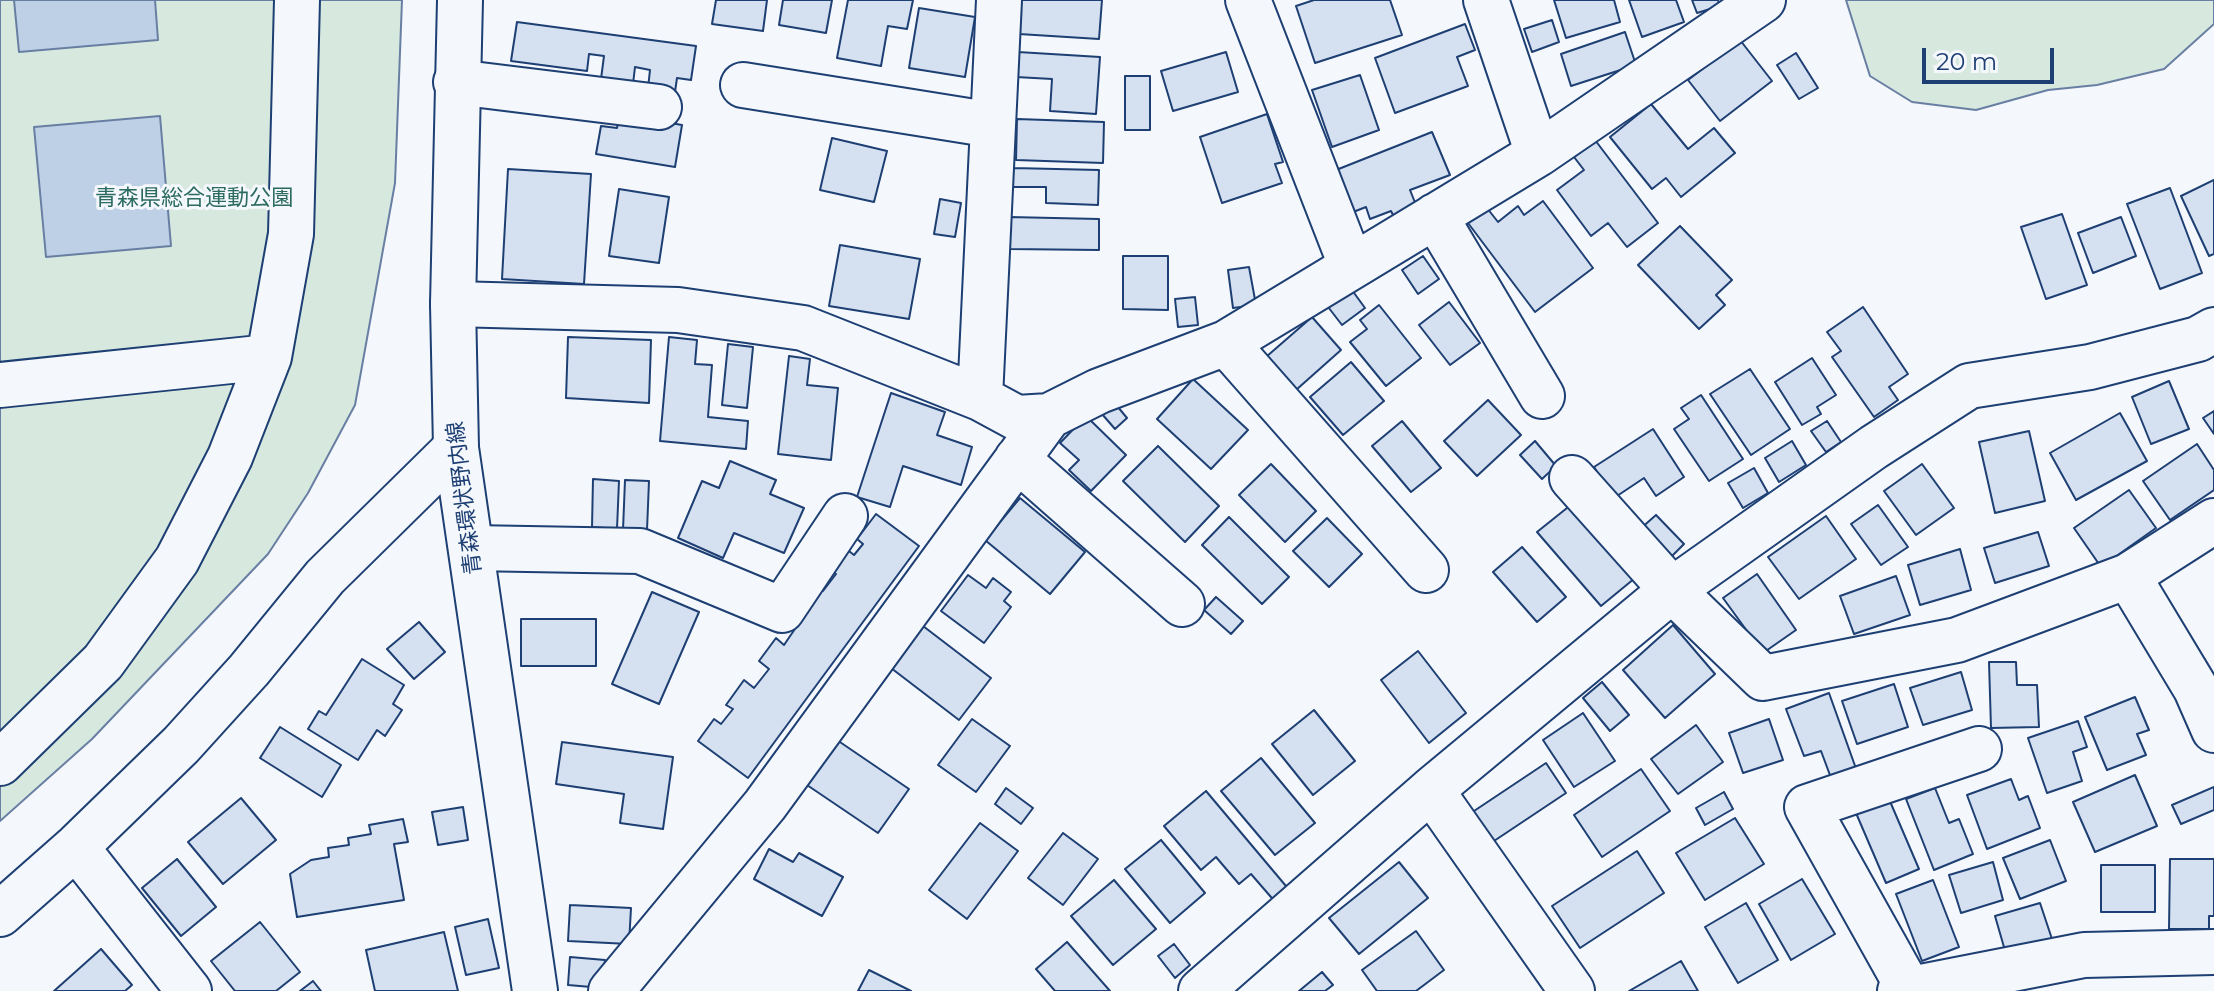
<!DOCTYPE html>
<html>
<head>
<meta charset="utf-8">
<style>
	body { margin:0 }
	#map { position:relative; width:2214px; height:991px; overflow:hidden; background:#f4f7fb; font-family:Montserrat,sans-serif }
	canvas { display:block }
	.scale { position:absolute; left:1922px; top:48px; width:132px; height:36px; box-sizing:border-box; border:4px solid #1d3f73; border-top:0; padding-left:10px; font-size:24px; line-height:28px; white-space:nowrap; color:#1d3f73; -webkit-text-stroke:6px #f4f7fb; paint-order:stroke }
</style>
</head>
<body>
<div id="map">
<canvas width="2214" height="991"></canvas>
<div class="scale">20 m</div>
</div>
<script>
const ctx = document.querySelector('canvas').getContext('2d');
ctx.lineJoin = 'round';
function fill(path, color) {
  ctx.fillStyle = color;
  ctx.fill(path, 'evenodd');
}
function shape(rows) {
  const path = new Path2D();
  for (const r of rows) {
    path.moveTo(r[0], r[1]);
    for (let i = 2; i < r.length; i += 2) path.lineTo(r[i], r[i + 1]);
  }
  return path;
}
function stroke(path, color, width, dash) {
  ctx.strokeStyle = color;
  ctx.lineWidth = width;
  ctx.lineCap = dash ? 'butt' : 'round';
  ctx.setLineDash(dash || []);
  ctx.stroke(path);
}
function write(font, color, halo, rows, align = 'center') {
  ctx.font = font + ' Montserrat,"Noto Sans JP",sans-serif';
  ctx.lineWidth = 6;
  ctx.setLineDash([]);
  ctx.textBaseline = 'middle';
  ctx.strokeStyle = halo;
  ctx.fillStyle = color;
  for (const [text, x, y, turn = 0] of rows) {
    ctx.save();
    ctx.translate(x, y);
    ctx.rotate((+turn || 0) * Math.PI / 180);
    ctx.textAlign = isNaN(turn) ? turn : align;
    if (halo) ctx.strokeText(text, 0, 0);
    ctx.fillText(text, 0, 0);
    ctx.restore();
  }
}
const green = shape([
	[0,0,402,0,395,183,355,405,308,493,268,554,92,739,0,821,0,0],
	[1846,0,2214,0,2214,24,2164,69,2097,85,2048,90,1976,110,1912,102,1870,76,1846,0]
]);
fill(green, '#d7e8df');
stroke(green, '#687fa3', 2);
const water = shape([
	[14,0,155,0,158,40,19,52,14,0],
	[160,116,171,246,46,257,34,127,160,116]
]);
fill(water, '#bed0e5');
stroke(water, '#687fa3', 2);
const building = shape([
	[716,0,767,0,763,31,712,24,716,0],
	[783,0,832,0,826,33,779,25,783,0],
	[848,0,913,0,907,29,888,26,881,66,837,58,848,0],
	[1021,0,1102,0,1099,39,1019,34,1021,0],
	[1314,0,1390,0,1402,35,1315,63,1296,6,1314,0],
	[1554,0,1614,0,1620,22,1566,38,1554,0],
	[1629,0,1676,0,1684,22,1642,37,1629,0],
	[1692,0,1718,0,1720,6,1697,13,1692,0],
	[919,8,975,17,965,77,909,68,919,8],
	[1552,20,1559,42,1532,52,1524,29,1552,20],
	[517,22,696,46,691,80,677,78,675,92,648,88,650,70,635,67,633,84,601,79,604,56,589,54,587,71,511,61,517,22],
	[1465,24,1475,50,1457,57,1468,86,1395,113,1375,58,1465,24],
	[1625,32,1636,65,1571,86,1561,54,1625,32],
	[1740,40,1772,81,1720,121,1688,80,1740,40],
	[1018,52,1100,57,1096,114,1050,111,1052,79,1016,77,1018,52],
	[1226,52,1238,92,1173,111,1161,71,1226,52],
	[1796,53,1818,88,1799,99,1777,65,1796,53],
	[1360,75,1379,130,1332,147,1312,90,1360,75],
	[1125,76,1150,76,1150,130,1125,130,1125,76],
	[1651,104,1688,149,1714,128,1735,153,1681,197,1666,178,1652,189,1610,137,1651,104],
	[620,114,682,125,675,167,596,154,601,126,617,128,620,114],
	[1267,114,1283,162,1275,164,1282,183,1222,203,1200,137,1267,114],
	[1017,119,1104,122,1103,163,1016,160,1017,119],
	[1432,132,1450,175,1410,190,1418,210,1395,219,1391,211,1370,219,1366,207,1348,214,1331,172,1432,132],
	[832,138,887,151,874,202,820,190,832,138],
	[1595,140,1658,223,1627,247,1608,223,1591,236,1557,190,1584,170,1574,157,1595,140],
	[1013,168,1099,170,1098,205,1046,203,1046,187,1012,187,1013,168],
	[508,169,591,174,584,284,502,279,508,169],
	[2214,180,2214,254,2209,256,2181,196,2214,180],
	[2170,188,2202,273,2160,289,2127,204,2170,188],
	[619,189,669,197,659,263,609,256,619,189],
	[940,199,961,203,955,237,934,234,940,199],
	[1543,201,1593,268,1535,312,1468,223,1487,208,1498,222,1518,206,1524,215,1543,201],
	[2062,214,2087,285,2046,299,2021,227,2062,214],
	[1009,217,1099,219,1099,250,1009,249,1009,217],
	[2121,217,2136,256,2093,273,2078,233,2121,217],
	[1680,226,1732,280,1716,295,1725,305,1699,329,1638,265,1680,226],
	[840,245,920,259,909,319,829,306,840,245],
	[1123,256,1168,256,1168,310,1123,309,1123,256],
	[1423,256,1439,279,1418,294,1402,270,1423,256],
	[1249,267,1256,305,1233,308,1228,270,1249,267],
	[1349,286,1365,308,1342,325,1325,303,1349,286],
	[1195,297,1198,325,1178,327,1175,299,1195,297],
	[1449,302,1480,343,1450,365,1419,325,1449,302],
	[1379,305,1421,358,1386,386,1350,342,1367,329,1360,320,1379,305],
	[1863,307,1908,374,1889,387,1898,400,1874,417,1832,357,1841,351,1827,332,1863,307],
	[1312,317,1341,350,1296,390,1266,357,1312,317],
	[568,337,651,340,649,403,566,398,568,337],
	[669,337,697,340,695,364,712,365,708,417,748,421,746,449,660,441,669,337],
	[728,344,753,347,747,408,722,405,728,344],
	[789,356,810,359,807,385,838,388,831,460,778,454,789,356],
	[1812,358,1836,395,1817,407,1821,414,1802,425,1775,382,1812,358],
	[1351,362,1384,401,1343,435,1310,397,1351,362],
	[1750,369,1790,429,1751,455,1710,394,1750,369],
	[1193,379,1248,430,1211,469,1157,419,1193,379],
	[2169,381,2189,429,2151,444,2132,397,2169,381],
	[891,393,945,412,937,435,972,447,961,485,903,466,890,507,857,497,891,393],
	[1108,395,1127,418,1115,429,1095,406,1108,395],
	[1701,395,1743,459,1709,481,1674,429,1689,419,1681,408,1701,395],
	[1488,400,1521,435,1477,476,1444,441,1488,400],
	[2214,411,2214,434,2203,418,2214,411],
	[2120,413,2147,461,2076,500,2050,453,2120,413],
	[1086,416,1126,455,1091,491,1069,470,1079,460,1060,443,1086,416],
	[1402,421,1441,468,1411,492,1372,446,1402,421],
	[1827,421,1841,442,1826,452,1811,431,1827,421],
	[1653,429,1684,477,1656,496,1644,478,1614,498,1594,467,1653,429],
	[2029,431,2045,501,1995,513,1979,442,2029,431],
	[1535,441,1556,466,1542,479,1520,455,1535,441],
	[1792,441,1806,465,1779,482,1765,458,1792,441],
	[2197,444,2214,470,2214,490,2170,520,2143,481,2197,444],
	[1158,446,1219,506,1185,542,1123,481,1158,446],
	[730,461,776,480,770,494,804,508,784,553,734,533,723,558,678,538,702,481,719,488,730,461],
	[1271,464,1316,511,1285,542,1239,495,1271,464],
	[1922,464,1954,508,1916,535,1884,491,1922,464],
	[1754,468,1768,493,1743,508,1728,483,1754,468],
	[593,479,619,481,617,529,592,527,593,479],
	[625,480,649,481,647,530,623,530,625,480],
	[2129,490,2156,528,2101,567,2074,528,2129,490],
	[1020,498,1085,552,1050,594,985,540,1020,498],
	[1572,504,1635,578,1601,606,1537,532,1572,504],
	[1878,505,1908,547,1881,565,1851,524,1878,505],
	[876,514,919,546,748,778,698,741,714,719,721,724,733,709,726,705,744,680,754,688,769,669,759,661,776,638,784,645,799,623,816,586,823,591,836,574,829,569,845,548,854,555,863,544,857,539,876,514],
	[1656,515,1684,544,1668,560,1639,530,1656,515],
	[1826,516,1856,559,1799,599,1768,557,1826,516],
	[1229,517,1289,577,1262,604,1202,545,1229,517],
	[1327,518,1362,554,1329,587,1293,551,1327,518],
	[2038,532,2049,566,1995,583,1984,548,2038,532],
	[1522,547,1566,597,1537,622,1493,572,1522,547],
	[1960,549,1971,590,1920,605,1908,565,1960,549],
	[1757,574,1796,630,1763,653,1723,598,1757,574],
	[968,575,986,588,993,578,1011,592,1004,601,1011,607,984,643,941,611,968,575],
	[1896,576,1910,615,1854,634,1840,596,1896,576],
	[652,592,699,612,659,704,612,684,652,592],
	[1216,597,1243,621,1231,634,1204,610,1216,597],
	[521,619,596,619,596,666,521,666,521,619],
	[419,622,445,652,414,679,387,649,419,622],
	[1673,625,1715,674,1665,718,1623,670,1673,625],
	[923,626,991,678,959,720,891,668,923,626],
	[1418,651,1466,713,1429,743,1381,680,1418,651],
	[362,659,404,685,393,704,402,710,385,736,377,730,358,760,308,729,319,711,326,715,362,659],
	[1989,662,2016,662,2017,685,2037,685,2039,727,1991,728,1989,662],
	[1961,672,1972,710,1923,725,1910,688,1961,672],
	[1602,682,1629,715,1610,731,1583,698,1602,682],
	[1894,684,1908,727,1857,744,1842,701,1894,684],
	[1829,693,1859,777,1834,786,1821,751,1804,756,1786,709,1829,693],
	[2135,697,2149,730,2137,734,2146,755,2107,770,2085,717,2135,697],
	[1314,710,1355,761,1313,795,1272,744,1314,710],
	[1583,713,1615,761,1574,787,1543,740,1583,713],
	[972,719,1010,746,976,792,938,765,972,719],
	[1769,719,1783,760,1743,773,1729,733,1769,719],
	[2078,721,2087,747,2073,752,2082,781,2047,793,2028,738,2078,721],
	[1696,725,1723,762,1678,794,1651,759,1696,725],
	[280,727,341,765,322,797,260,758,280,727],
	[834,738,909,789,878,833,804,783,834,738],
	[562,742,673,757,663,829,620,823,624,794,556,784,562,742],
	[1261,758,1315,823,1275,855,1221,791,1261,758],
	[1546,763,1566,793,1491,843,1471,813,1546,763],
	[1641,769,1670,811,1602,857,1574,815,1641,769],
	[2135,775,2157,826,2095,852,2073,802,2135,775],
	[2011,779,2019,800,2028,796,2040,828,1987,849,1967,795,2011,779],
	[2214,787,2214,810,2181,824,2172,805,2214,787],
	[1006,788,1033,808,1021,824,995,804,1006,788],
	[1935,788,1949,823,1959,819,1973,854,1934,870,1906,799,1935,788],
	[1206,791,1291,892,1277,904,1251,874,1239,884,1216,857,1201,870,1164,826,1206,791],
	[1724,792,1733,809,1705,825,1696,808,1724,792],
	[241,798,276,840,223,884,188,842,241,798],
	[1889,799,1919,869,1886,883,1856,813,1889,799],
	[463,807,468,840,438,845,432,812,463,807],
	[1735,818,1764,864,1705,900,1676,853,1735,818],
	[403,819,408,842,394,844,404,900,297,917,290,874,311,860,329,857,328,848,349,845,348,838,371,834,369,825,403,819],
	[980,823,1018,851,967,919,929,890,980,823],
	[1063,833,1098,859,1063,905,1028,878,1063,833],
	[1161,840,1205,893,1170,923,1125,869,1161,840],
	[2050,840,2066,881,2020,899,2003,858,2050,840],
	[769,849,793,862,799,853,843,877,822,916,754,879,769,849],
	[1637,851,1664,893,1580,948,1552,906,1637,851],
	[177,859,216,907,181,936,142,888,177,859],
	[2170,859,2214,859,2214,916,2209,916,2209,929,2169,929,2170,859],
	[1399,862,1428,898,1359,954,1329,918,1399,862],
	[1993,862,2003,900,1961,913,1949,875,1993,862],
	[2101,865,2155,865,2155,912,2101,912,2101,865],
	[1802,879,1835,934,1791,960,1759,904,1802,879],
	[1114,880,1156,929,1113,965,1071,916,1114,880],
	[1933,880,1959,947,1922,961,1896,894,1933,880],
	[1746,903,1778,960,1738,983,1705,927,1746,903],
	[2040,903,2052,939,2006,954,1995,916,2040,903],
	[570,905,631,908,629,944,568,941,570,905],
	[488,919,499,968,466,975,455,927,488,919],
	[260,922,300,972,276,991,235,991,211,961,260,922],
	[1416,931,1444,970,1416,991,1377,991,1362,970,1416,931],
	[444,932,458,991,375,991,366,950,444,932],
	[1067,942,1110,991,1055,991,1036,969,1067,942],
	[1174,944,1190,965,1175,978,1158,956,1174,944],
	[101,949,132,985,125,991,54,991,101,949],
	[570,957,605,960,603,988,568,985,570,957],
	[1681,961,1698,991,1629,991,1681,961],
	[869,970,911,991,858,991,869,970],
	[1322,972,1333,985,1325,991,1299,991,1322,972],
	[313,981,321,991,300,991,313,981]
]);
fill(building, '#d5e0f0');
stroke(building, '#1d3f73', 2);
const minor = shape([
	[999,0,980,398,1017,418,1049,416],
	[1248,0,1351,265],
	[1486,0,1538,154],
	[456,82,659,107],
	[743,85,993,125],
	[1435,216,1542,396],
	[453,304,678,310,803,328,980,398],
	[1226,343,1426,570],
	[0,385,269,357],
	[1017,459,1182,604],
	[1572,478,1672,590,1763,678,1957,640,2128,576,2196,689,2214,730],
	[471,548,640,551,782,610,845,516],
	[2128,576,2214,521],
	[0,763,103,662,177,560,230,457,269,357,291,234,297,0],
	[1431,790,1572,991],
	[76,847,189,991],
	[0,914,76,847,181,745,249,670,325,577,456,448],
	[611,991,765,805,1049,416,1099,391,1226,343,1538,154,1763,0],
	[1201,991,1431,790,1672,590,1874,447,1969,386,2090,367,2198,339,2214,330],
	[1900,991,2084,955,2214,952],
	[1910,991,1807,807,1979,749]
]);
const major = shape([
	[460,0,453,304,456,448,535,991]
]);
stroke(minor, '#1d3f73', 48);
stroke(major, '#1d3f73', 48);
stroke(minor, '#f4f7fb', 44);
stroke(major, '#f4f7fb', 44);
write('22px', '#2c6c60', '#f4f7fb', [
	["青森県総合運動公園",194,199]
]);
write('22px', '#1d3f73', '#f4f7fb', [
	["青森環状野内線",465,498,-97]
]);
</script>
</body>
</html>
